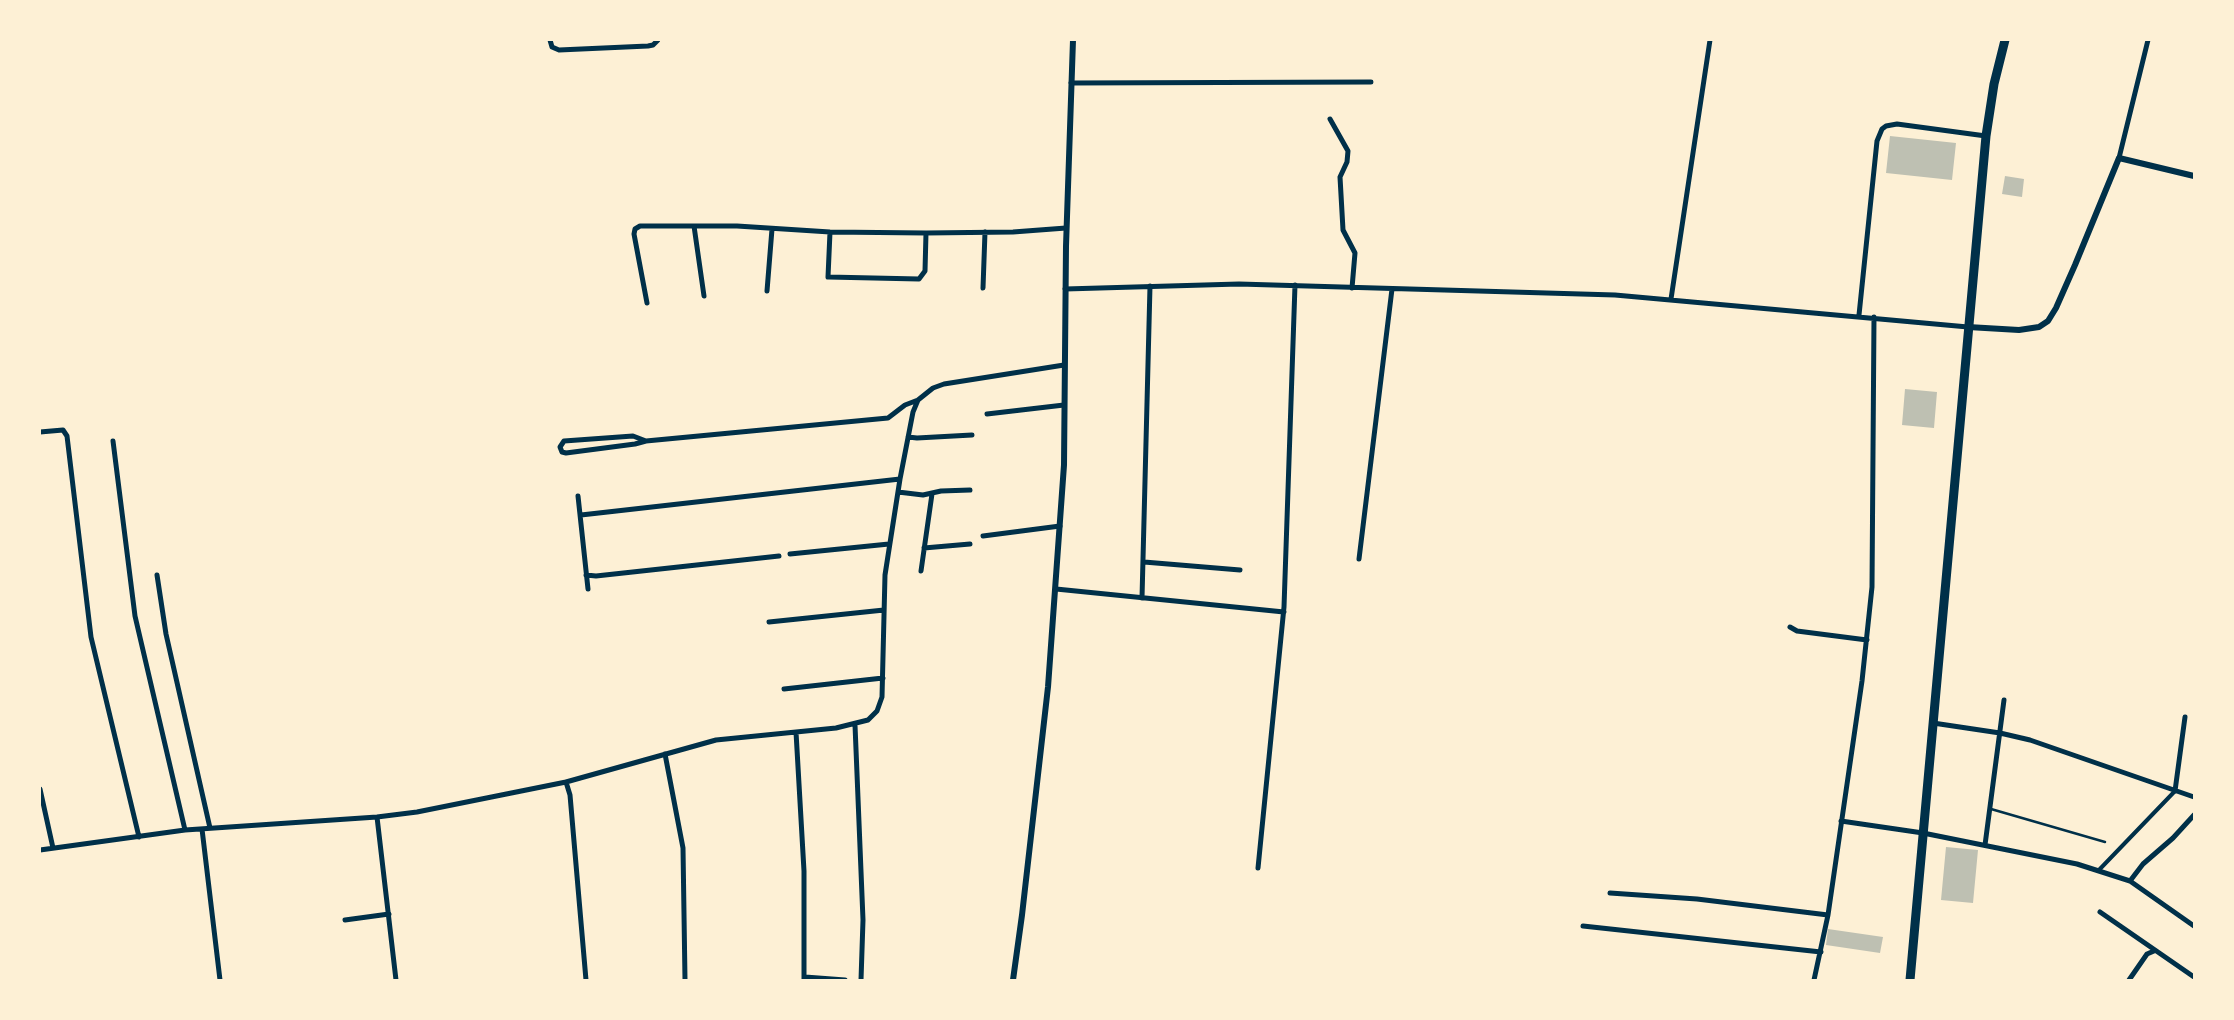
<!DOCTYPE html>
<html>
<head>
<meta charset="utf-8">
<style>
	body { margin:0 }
	#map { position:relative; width:2234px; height:1020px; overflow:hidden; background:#fdf0d5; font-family:"Libre Baskerville",serif }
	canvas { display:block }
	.frame { position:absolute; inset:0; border:41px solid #fdf0d5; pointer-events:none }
</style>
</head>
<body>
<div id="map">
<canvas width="2234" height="1020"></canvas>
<div class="frame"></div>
</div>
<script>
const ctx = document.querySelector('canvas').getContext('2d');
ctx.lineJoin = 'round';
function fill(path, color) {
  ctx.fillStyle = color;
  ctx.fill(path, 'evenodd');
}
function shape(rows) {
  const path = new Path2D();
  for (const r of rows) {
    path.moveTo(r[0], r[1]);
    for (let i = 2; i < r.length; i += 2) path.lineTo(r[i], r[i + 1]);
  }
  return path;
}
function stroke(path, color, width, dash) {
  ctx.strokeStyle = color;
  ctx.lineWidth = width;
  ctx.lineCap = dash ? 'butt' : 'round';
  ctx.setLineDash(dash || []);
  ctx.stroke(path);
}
fill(shape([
	[1890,136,1956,143,1952,180,1886,173],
	[2005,176,2024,179,2022,197,2002,194],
	[1905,389,1937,392,1934,428,1902,425],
	[1946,847,1978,850,1973,903,1941,900],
	[1828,929,1883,937,1880,953,1826,945]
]), '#bec0b2');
stroke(shape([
	[1991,809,2105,842]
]), '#003049', 2.5);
stroke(shape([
	[2098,871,2175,791]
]), '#003049', 4);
stroke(shape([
	[550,40,552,47,559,50,648,46,653,45,658,40],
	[1071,83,1371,82],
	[1330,119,1348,151,1347,162,1340,177,1343,230,1355,253,1352,288],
	[2119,158,2148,40],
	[694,226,704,296],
	[830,232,828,277,919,279,925,271,926,233],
	[983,288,985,232],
	[1065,289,1239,284,1615,295,1968,327],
	[767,291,772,229],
	[1671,299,1710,40],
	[647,303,634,234,635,229,640,226,737,226,830,232,926,233,1013,232,1066,228],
	[1859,315,1877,141,1882,129,1886,126,1897,124,1986,136],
	[987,414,1064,405],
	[40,432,63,430,67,436,91,637,139,837],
	[908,437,917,438,972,435],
	[113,441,135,616,185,830],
	[646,441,633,436,564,441,560,447,562,452,566,453,635,444,646,441,888,418,905,405,918,400],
	[898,492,923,495,941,491,970,490],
	[578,496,588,589],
	[581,515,900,479],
	[983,536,1060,526],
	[924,548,970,544],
	[790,554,889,544],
	[1359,559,1392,289],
	[1144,562,1240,570],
	[921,571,932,494],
	[157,575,166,634,210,828],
	[586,575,596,576,779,556],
	[1056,589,1284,612],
	[1142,598,1150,286],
	[769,622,884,610],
	[1790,627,1797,631,1867,640],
	[784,689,883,678],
	[1933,723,2000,733,2030,740,2194,797],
	[855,725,863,920,861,980],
	[796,732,804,871,804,980],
	[665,754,683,848,685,980],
	[566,782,570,795,586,980],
	[40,789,53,848],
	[2175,791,2185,717],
	[377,817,396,980],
	[1841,821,1923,833,2077,864,2130,881,2194,926],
	[202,829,220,980],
	[1985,845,2004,700],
	[40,850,185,830,377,817,417,812,566,782,716,740,836,728,868,720,877,711,882,697,885,575,900,479,913,412,918,400,933,388,944,384,1064,365],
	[1258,868,1284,607,1295,285],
	[2130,881,2143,864,2173,838,2194,815],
	[1610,893,1697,899,1828,915],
	[2100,912,2194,977],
	[345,920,389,914],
	[1583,926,1821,952],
	[805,977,845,980],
	[1814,980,1828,915,1862,681,1872,587,1874,317],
	[2129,980,2147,954,2154,951]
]), '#003049', 5);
stroke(shape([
	[1968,327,2019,330,2039,327,2048,321,2056,308,2075,265,2119,158,2194,176],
	[1013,980,1022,915,1048,687,1064,465,1066,246,1073,40]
]), '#003049', 6);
stroke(shape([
	[1910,980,1986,136,1994,84,2005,40]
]), '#003049', 9);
</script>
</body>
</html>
